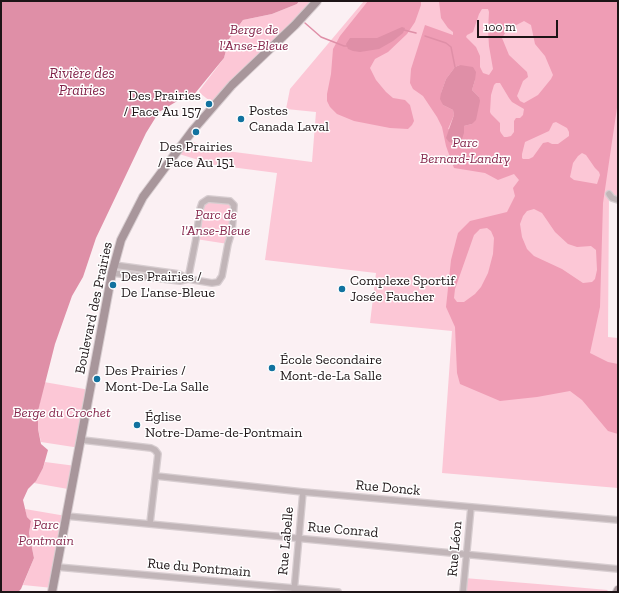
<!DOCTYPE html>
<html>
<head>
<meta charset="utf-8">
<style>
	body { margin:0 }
	#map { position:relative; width:619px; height:593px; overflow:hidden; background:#fbf0f3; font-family:"Zilla Slab",serif }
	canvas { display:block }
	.frame { position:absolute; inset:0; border:2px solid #1d1416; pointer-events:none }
	.scale { position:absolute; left:477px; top:20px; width:81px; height:18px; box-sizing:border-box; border:2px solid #1d1416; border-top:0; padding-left:5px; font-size:12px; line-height:14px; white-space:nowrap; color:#1d1416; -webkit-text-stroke:3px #fff; paint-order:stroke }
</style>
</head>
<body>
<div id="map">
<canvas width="619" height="593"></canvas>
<div class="frame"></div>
<div class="scale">100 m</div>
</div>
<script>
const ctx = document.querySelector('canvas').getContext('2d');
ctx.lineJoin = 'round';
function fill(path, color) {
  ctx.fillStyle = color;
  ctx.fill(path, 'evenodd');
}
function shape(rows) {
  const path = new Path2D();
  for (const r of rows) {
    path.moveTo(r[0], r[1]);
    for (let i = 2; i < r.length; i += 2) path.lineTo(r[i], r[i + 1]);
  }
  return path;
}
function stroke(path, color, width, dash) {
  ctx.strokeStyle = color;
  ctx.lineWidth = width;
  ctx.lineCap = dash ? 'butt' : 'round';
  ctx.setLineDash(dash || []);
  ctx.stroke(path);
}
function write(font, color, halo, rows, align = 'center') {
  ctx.font = font + ' "Zilla Slab",serif';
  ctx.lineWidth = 3;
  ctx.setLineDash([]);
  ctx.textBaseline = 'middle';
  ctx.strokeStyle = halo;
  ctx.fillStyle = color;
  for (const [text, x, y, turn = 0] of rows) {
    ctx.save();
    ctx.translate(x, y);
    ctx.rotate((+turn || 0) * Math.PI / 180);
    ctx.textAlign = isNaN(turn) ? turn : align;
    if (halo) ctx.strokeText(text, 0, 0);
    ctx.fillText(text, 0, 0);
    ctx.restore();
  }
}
fill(shape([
	[299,1,317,1,215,105,201,94,199,91,224,58,229,39,243,20,272,14,297,4],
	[364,1,618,1,618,196,609,194,608,337,618,338,618,488,442,473,452,331,370,323,376,273,265,260,277,173,215,165,179,154,191,141,211,149,312,162,316,112,286,109,290,89],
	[208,199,234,205,228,244,196,239,200,209],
	[44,382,90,390,80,448,41,442,38,429,38,411],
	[45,462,76,466,68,489,34,483,43,468],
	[25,509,66,516,53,588,23,585,34,558,29,533,31,521,27,517],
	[464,578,550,585,608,590,606,592,463,592]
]), '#fcc7d6');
fill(shape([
	[368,1,421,1,421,5,415,22,407,34,388,52,375,59,370,68,376,80,386,92,393,98,405,100,410,105,414,121,412,125,408,129,390,128,354,121,337,114,330,107,327,101,327,94,331,74,333,49,340,36],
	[439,1,618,1,618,101,603,203,600,307,590,353,608,362,618,364,618,434,608,431,582,400,570,391,537,397,500,401,460,384,457,373,455,327,446,307,451,260,458,233,470,221,507,212,515,196,513,188,519,180,514,174,498,180,485,173,454,168,446,146,442,127,437,117,423,96,413,89,410,83,411,69,425,25,453,35,453,32,448,28,441,18],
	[482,9,488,9,489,12,488,30,489,46,493,69,489,75,483,73,480,67,480,56,476,47,466,37,467,35,473,32,479,14],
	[524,21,531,25,535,44,545,56,553,75,551,79,538,95,524,103,520,101,517,96,523,81,528,77,527,72,509,55,502,38,507,30],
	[460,65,475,80,472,90,479,97,472,124,464,126,464,133,448,129,454,115,453,110,443,105,441,93,446,79,455,67],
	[496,83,500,83,509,98,512,102,524,109,523,115,520,118,516,118,514,121,514,132,511,136,507,137,504,137,501,133,500,131,500,123,491,114,490,112,491,95,494,85],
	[556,122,567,128,569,132,569,136,558,144,552,144,548,142,543,143,533,157,529,159,523,159,522,158,522,154,525,142,549,131,553,123],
	[582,153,586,155,595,168,599,172,600,175,597,184,574,180,570,177,573,163,578,156],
	[534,209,542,213,555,232,568,244,577,247,591,246,596,250,597,270,595,279,592,282,583,283,562,269,534,256,527,249,522,237,520,224,523,216,527,211],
	[487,228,491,231,494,238,493,254,488,273,481,287,475,294,464,302,457,302,454,298,455,289,474,235,480,229]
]), '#ef9db5');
fill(shape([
	[1,1,299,1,297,4,272,14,243,20,229,39,224,58,192,97,179,100,159,112,146,133,96,238,83,277,72,296,55,344,38,411,38,429,41,444,48,450,43,468,36,481,28,489,23,500,27,517,31,521,29,533,34,558,21,589,18,592,1,592],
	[402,27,405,28,403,33,393,41,379,49,360,52,353,51,348,49,346,44,350,38,377,38],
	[460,65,473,67,476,72,475,80,472,90,479,97,480,101,476,120,472,124,464,126,464,133,462,139,455,144,449,142,446,138,454,115,453,110,443,105,440,99,441,93,446,79,455,67]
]), '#df8fa7');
stroke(shape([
	[305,23,321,37,344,46,348,46],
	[404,30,416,33],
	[425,36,446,43,451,47,455,67]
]), '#df8fa7', 1.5);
const street = shape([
	[609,194,612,198,618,200],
	[114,265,179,274,188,279,212,283,218,282,222,276,228,244,232,231,234,205,230,201,208,199,202,203,200,209,196,239,188,279],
	[112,273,180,281,188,279],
	[82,440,151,448,155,450,158,454,150,523],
	[156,476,303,492,618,520],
	[66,516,618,569],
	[57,567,338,592],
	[294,592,303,492],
	[463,592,471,507]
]);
const secondary = shape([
	[52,592,112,273,121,240,143,197,193,130,232,85,295,25,317,1],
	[617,592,618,590]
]);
stroke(street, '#d7cdd0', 8);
stroke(secondary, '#d7cdd0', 10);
stroke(street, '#c1b5b8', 5.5);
stroke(secondary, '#a8969b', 8);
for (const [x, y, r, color] of [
	[209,104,4,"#11729f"],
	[241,119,4,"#11729f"],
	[196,132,4,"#11729f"],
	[113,285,4,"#11729f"],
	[342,289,4,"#11729f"],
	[272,368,4,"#11729f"],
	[97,379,4,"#11729f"],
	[137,425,4,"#11729f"]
]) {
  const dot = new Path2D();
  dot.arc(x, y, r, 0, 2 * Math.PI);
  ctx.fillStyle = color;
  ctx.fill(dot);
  stroke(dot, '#fff', 1.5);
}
write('italic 14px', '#87294e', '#fff', [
	["Berge de",254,30],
	["l'Anse-Bleue",254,46],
	["Parc",465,143],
	["Bernard-Landry",465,159],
	["Parc de",216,215],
	["l'Anse-Bleue",216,231],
	["Berge du Crochet",62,413],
	["Parc",46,525],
	["Pontmain",46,541]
]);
write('14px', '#1d1416', '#fff', [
	["Des Prairies",201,96,"right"],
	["/ Face Au 157",201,112,"right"],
	["Postes",249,111],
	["Canada Laval",249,127],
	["Des Prairies",196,147,"center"],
	["/ Face Au 151",196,163,"center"],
	["Des Prairies /",121,277],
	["De L'anse-Bleue",121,293],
	["Complexe Sportif",350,281],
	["Josée Faucher",350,297],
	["École Secondaire",280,360],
	["Mont-de-La Salle",280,376],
	["Des Prairies /",105,371],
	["Mont-De-La Salle",105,387],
	["Église",145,417],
	["Notre-Dame-de-Pontmain",145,433]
], 'left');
write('14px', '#1d1416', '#fff', [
	["Boulevard des Prairies",94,308,-78],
	["Rue Donck",388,488,5],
	["Rue Conrad",343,530,5],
	["Rue Labelle",286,541,-85],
	["Rue Léon",455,549,-85],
	["Rue du Pontmain",199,568,5]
]);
write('italic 15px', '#82244a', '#fff', [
	["Rivière des",82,74],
	["Prairies",82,91]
]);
</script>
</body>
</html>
